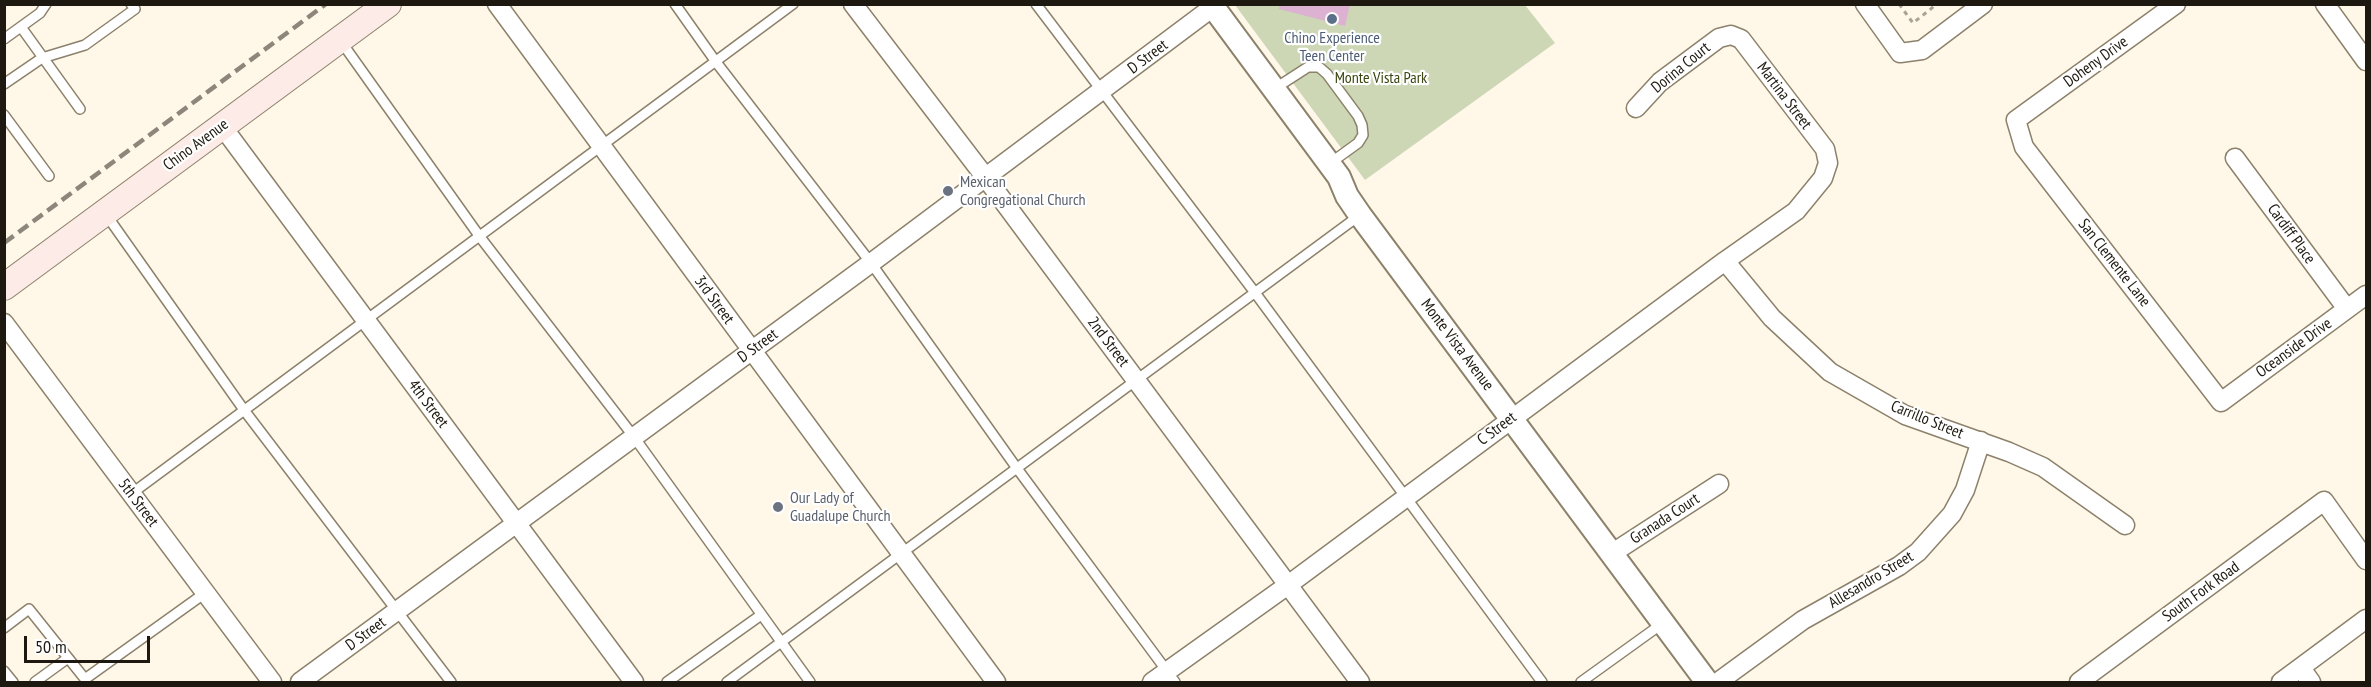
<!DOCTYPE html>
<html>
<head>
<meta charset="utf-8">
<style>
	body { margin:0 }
	#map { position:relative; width:2371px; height:687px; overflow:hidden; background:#fff7e8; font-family:"PT Sans Narrow",sans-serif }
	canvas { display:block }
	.frame { position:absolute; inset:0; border:6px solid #1e1910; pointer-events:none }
	.scale { position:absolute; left:24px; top:636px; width:126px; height:27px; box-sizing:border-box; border:3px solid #1e1910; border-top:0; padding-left:8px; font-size:18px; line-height:21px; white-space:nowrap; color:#1e1910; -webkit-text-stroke:4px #fff; paint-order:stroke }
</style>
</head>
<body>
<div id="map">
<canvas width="2371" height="687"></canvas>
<div class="frame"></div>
<div class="scale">50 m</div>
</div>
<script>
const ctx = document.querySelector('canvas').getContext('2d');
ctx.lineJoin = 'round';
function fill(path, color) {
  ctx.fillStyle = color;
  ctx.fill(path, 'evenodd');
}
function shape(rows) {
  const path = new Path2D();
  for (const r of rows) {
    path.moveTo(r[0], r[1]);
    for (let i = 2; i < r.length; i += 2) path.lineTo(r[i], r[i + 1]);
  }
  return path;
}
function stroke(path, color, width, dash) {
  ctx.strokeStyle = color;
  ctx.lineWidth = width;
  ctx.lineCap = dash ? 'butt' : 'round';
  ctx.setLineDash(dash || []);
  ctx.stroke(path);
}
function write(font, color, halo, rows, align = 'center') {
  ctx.font = font + ' "PT Sans Narrow",sans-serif';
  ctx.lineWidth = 4.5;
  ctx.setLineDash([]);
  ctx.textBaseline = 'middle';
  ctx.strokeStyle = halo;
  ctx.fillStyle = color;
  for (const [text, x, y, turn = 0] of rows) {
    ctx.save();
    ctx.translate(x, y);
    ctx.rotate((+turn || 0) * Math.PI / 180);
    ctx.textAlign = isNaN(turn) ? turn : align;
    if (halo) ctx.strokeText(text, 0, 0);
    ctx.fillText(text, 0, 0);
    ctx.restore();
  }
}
fill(shape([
	[1235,5,1525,5,1555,43,1365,180]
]), '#cdd7b6');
fill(shape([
	[1280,4,1350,4,1345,26,1279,9]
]), '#dcb1d2');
const service = shape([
	[675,4,716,62,871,263,1016,467,1175,682],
	[1036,4,1256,294,1542,682],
	[21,27,80,109],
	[4,39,40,13,46,4],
	[340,40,480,237,634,437,810,682],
	[4,84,42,58,85,45,135,9,131,4],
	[1274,89,1308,67,1319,67,1327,74,1358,116,1362,125,1363,135,1358,143,1329,164],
	[4,115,49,176],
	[105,213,244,410,451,682],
	[131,494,793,4],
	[4,628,29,609,85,679,205,593],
	[4,671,13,682],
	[35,682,68,658],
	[667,682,761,615],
	[727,682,1360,215],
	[1581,682,1663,623]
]);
const minor = shape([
	[497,4,996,682],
	[853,4,986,178,1360,682],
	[1865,4,1900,53,1922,50,1983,4],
	[2176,4,2016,120,2024,147,2221,402,2366,295],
	[2325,4,2366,61],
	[222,126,634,682],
	[2235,158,2347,309],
	[1725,261,1772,318,1830,372,1905,415,2009,452,2043,467,2125,525],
	[4,323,272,682],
	[1611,554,1719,484],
	[2301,668,2311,682],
	[300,682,871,263,1213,7],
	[1152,682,1288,585,1725,261,1796,211,1823,178,1828,163,1825,149,1741,39,1731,35,1719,38,1660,82,1636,108],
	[1718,682,1803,620,1899,566,1918,552,1952,514,1965,490,1981,441],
	[2079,682,2324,501,2366,560],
	[2281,682,2366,619]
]);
const tertiary = shape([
	[1211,4,1339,177,1347,196,1360,215,1707,682]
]);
const secondary = shape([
	[4,287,388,4]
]);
stroke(service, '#8c816a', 12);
stroke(minor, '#8c816a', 21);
stroke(tertiary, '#8c816a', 26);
stroke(secondary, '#8c816a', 28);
stroke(shape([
	[1899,4,1913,23,1937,4]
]), '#a9a296', 3, [4.5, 4.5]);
stroke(service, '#fff', 9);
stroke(minor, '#fff', 18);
stroke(tertiary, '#fff', 22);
stroke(secondary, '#fcebe7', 26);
stroke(shape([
	[4,243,326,4]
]), '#8d867b', 4.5, [12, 6]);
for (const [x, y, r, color] of [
	[1332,19,6,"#5c6f8a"],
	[948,191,6,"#6b7280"],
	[778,507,6,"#6b7280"]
]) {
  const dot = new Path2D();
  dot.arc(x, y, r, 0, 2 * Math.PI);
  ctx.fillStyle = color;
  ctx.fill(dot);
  stroke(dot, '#fff', 2);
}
write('16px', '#4e5e75', '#fff', [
	["Chino Experience",1332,38],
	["Teen Center",1332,56]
]);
write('16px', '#1e1910', '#fff', [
	["D Street",1148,57,-37],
	["Doheny Drive",2096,62,-36],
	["Dorina Court",1681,68,-39],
	["Martina Street",1784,96,53],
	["Chino Avenue",196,145,-36],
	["Cardiff Place",2291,234,54],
	["San Clemente Lane",2114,263,52],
	["3rd Street",714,300,54],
	["2nd Street",1108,342,53],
	["Monte Vista Avenue",1457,345,53],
	["D Street",758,346,-36],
	["Oceanside Drive",2294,348,-36],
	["4th Street",428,404,53],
	["Carrillo Street",1927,420,22],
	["C Street",1497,429,-37],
	["5th Street",138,503,53],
	["Granada Court",1665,519,-33],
	["Allesandro Street",1871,580,-31],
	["South Fork Road",2201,592,-36],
	["D Street",366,634,-36]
]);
write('16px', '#39440e', '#fff', [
	["Monte Vista Park",1381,78]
]);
write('16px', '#5b616d', '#fff', [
	["Mexican",960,182],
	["Congregational Church",960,200],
	["Our Lady of",790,498],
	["Guadalupe Church",790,516]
], 'left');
</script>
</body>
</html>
